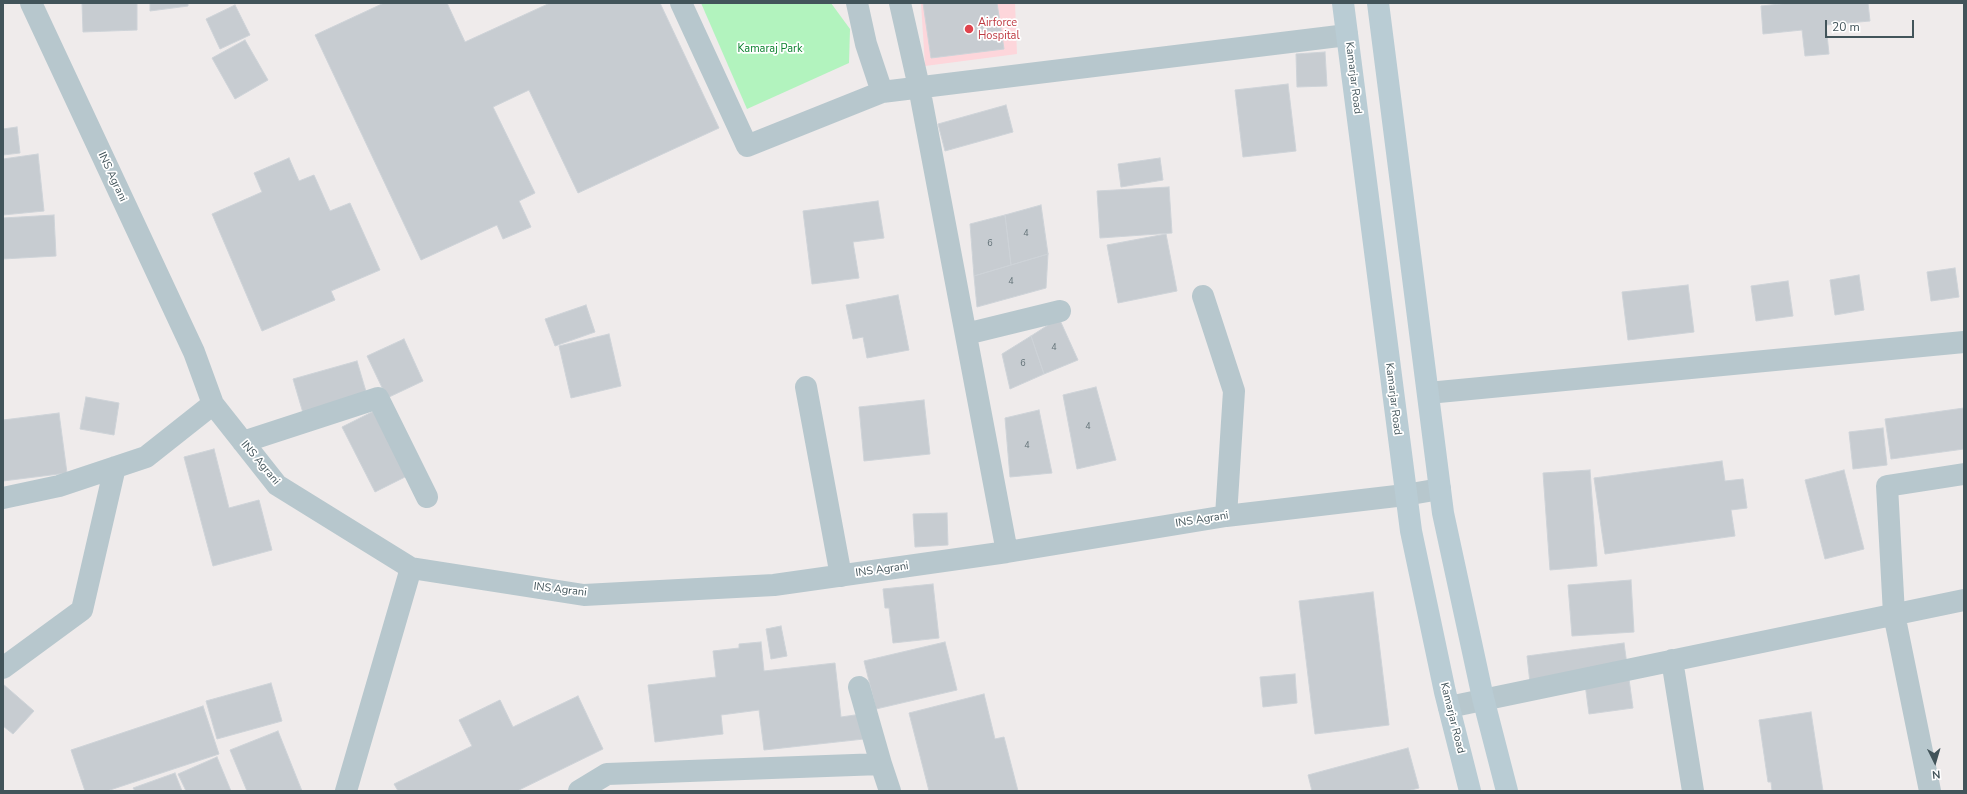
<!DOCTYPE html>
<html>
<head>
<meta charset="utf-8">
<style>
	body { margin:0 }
	#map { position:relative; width:1967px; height:794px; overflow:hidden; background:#efebeb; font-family:"Nunito Sans",sans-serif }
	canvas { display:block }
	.frame { position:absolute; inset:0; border:4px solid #42545a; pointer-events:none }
	.north { position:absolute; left:1915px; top:742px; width:40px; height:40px; -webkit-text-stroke:3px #fff; paint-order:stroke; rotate:175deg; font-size:11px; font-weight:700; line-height:16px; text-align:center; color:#42545a }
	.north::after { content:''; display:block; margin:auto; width:14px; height:18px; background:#42545a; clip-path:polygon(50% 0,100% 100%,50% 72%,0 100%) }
	.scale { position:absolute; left:1825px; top:20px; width:89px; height:18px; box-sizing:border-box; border:2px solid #42545a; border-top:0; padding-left:5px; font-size:12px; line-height:14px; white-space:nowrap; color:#42545a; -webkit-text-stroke:3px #fff; paint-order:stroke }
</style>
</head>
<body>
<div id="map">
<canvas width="1967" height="794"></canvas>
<div class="frame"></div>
<div class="north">N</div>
<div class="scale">20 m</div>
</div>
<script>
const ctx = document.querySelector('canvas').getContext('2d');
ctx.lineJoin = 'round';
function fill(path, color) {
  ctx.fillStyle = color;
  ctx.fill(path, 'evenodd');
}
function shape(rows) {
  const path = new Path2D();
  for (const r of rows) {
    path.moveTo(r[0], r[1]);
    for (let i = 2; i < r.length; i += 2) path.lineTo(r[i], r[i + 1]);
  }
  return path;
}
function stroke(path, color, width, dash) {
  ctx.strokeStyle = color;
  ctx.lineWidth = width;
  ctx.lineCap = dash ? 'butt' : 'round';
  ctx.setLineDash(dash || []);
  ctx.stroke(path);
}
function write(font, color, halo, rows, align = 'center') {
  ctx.font = font + ' "Nunito Sans",sans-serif';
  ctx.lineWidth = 3.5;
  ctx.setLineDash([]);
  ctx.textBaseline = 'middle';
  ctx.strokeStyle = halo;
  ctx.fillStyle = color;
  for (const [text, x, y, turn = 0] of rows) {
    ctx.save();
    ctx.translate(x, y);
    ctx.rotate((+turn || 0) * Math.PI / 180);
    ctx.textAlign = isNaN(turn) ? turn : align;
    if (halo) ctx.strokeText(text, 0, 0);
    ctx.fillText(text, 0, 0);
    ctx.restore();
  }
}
fill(shape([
	[921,3,1015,3,1017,54,925,66]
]), '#fdd6db');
fill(shape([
	[701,3,831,3,850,29,849,63,747,109]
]), '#b2f3be');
const building = shape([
	[82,3,137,3,137,30,83,32,82,3],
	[150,3,188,3,188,6,150,11,150,3],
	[384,3,447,3,465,42,550,3,660,3,719,128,578,193,529,90,493,107,535,193,519,201,531,227,503,239,497,225,421,260,315,35,384,3],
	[923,3,997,3,1004,49,931,58,923,3],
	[1790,3,1868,3,1870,21,1826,25,1829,54,1805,56,1802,30,1763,34,1761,6,1790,3],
	[235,5,250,35,220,49,206,19,235,5],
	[245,40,268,80,235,99,212,58,245,40],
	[1325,52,1327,86,1297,87,1296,54,1325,52],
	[1288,84,1296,151,1243,157,1235,90,1288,84],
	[1006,105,1013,132,945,151,938,124,1006,105],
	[17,127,20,153,3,155,3,129,17,127],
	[38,154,44,211,3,215,3,159,38,154],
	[289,158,299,181,314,175,330,211,350,203,380,270,331,291,335,300,262,331,212,214,262,192,254,173,289,158],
	[1160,158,1163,180,1121,187,1118,164,1160,158],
	[1169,187,1172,233,1100,238,1097,191,1169,187],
	[878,201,884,238,853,242,859,278,812,284,803,211,878,201],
	[1041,205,1048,254,1011,265,1005,215,1041,205],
	[54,215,56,256,3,259,3,218,54,215],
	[1005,215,1011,265,974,276,970,224,1005,215],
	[1166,234,1177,291,1118,303,1107,245,1166,234],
	[1048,254,1046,288,977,307,974,276,1048,254],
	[1955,268,1959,297,1931,301,1927,272,1955,268],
	[1859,275,1864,310,1835,315,1830,280,1859,275],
	[1788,281,1793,316,1756,321,1751,286,1788,281],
	[1688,285,1694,332,1628,340,1622,292,1688,285],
	[898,295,909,350,867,358,863,337,853,339,846,305,898,295],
	[586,305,595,332,555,346,545,319,586,305],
	[1059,318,1078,360,1044,374,1031,336,1059,318],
	[609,334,621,386,571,398,559,346,609,334],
	[1031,336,1044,374,1010,389,1002,354,1031,336],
	[404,339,423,381,387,398,367,356,404,339],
	[357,361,367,395,303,413,293,379,357,361],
	[1096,387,1116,460,1077,469,1063,395,1096,387],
	[86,397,119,403,114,435,80,429,86,397],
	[924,400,930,454,864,461,859,407,924,400],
	[1964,408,1964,449,1891,459,1885,419,1964,408],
	[376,410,409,475,375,492,342,427,376,410],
	[1039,410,1052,473,1010,477,1005,418,1039,410],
	[59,413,67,473,3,481,3,420,59,413],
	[1883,428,1887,465,1853,469,1849,432,1883,428],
	[214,449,229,508,259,500,272,550,213,566,184,457,214,449],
	[1722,461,1725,481,1743,479,1747,508,1731,510,1735,536,1605,554,1594,478,1722,461],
	[1590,470,1597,566,1550,570,1543,473,1590,470],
	[1844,470,1864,549,1825,559,1805,480,1844,470],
	[947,513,948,545,915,547,913,514,947,513],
	[1631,580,1634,632,1572,636,1568,585,1631,580],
	[933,584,939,638,893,643,889,608,885,608,883,589,933,584],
	[1373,592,1389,725,1315,734,1299,601,1373,592],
	[781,626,787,656,771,659,766,629,781,626],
	[761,642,764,671,835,663,841,717,862,714,864,739,764,750,759,710,721,715,723,734,655,742,648,685,716,677,713,651,739,648,739,644,761,642],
	[945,642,957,690,876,709,864,661,945,642],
	[1624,643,1633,708,1589,714,1585,684,1531,692,1527,656,1624,643],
	[1295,674,1297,703,1263,707,1260,677,1295,674],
	[271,683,282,721,217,739,206,701,271,683],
	[3,684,34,711,13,734,3,726,3,684],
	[984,694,995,739,1004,737,1018,791,929,791,909,713,984,694],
	[578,696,603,749,517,791,398,791,394,784,472,746,459,720,500,700,513,727,578,696],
	[203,706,219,754,107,791,85,791,71,750,203,706],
	[1811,712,1823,791,1772,791,1771,782,1768,782,1759,720,1811,712],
	[278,731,302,791,247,791,230,750,278,731],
	[1408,748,1419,788,1407,791,1312,791,1308,775,1408,748],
	[217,757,231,791,186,791,178,774,217,757],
	[175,773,182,791,135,791,133,788,175,773]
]);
fill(building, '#c7ccd1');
stroke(building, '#ced3d8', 1);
stroke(shape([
	[31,3,194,352,213,404,277,485,411,568,584,595,774,585,1007,552,1226,516,1405,495,1440,489],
	[681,3,747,146,882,92,1347,35],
	[857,3,866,44,882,92],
	[900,3,919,87,1007,552],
	[1203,296,1234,391,1226,516],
	[966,334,1060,311],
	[806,387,841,576],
	[1428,393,1964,342],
	[243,442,378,398,427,497],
	[3,498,59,486,146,457,213,404],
	[1672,660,1693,791],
	[3,668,82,610,115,467],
	[859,687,881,764],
	[1449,707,1964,600],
	[346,791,411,568],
	[579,791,607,774,881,764,890,791],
	[1930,791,1894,614,1887,486,1964,474]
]), '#b7c7cd', 22);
stroke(shape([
	[1343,3,1411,531,1445,692,1470,791],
	[1378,3,1443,513,1483,698,1507,791]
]), '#b9ccd4', 22);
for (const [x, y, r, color] of [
	[969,29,5,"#e0444e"]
]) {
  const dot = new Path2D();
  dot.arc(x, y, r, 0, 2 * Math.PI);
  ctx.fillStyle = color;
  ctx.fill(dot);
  stroke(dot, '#fff', 1.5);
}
write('9px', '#637278', null, [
	["4",1026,234],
	["6",990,244],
	["4",1011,282],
	["4",1054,348],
	["6",1023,364],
	["4",1088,427],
	["4",1027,446]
]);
write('11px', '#be3a42', '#fff', [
	["Airforce",978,23],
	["Hospital",978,36]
], 'left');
write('11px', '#0c822f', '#fff', [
	["Kamaraj Park",770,49]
]);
write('11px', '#42545a', '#fff', [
	["Kamarjar Road",1353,78,83],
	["INS Agrani",112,177,65],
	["Kamarjar Road",1393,399,83],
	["INS Agrani",260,463,50],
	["INS Agrani",1202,520,-9],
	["INS Agrani",882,570,-8],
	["INS Agrani",560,590,7],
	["Kamarjar Road",1452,718,76]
]);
</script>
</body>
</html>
